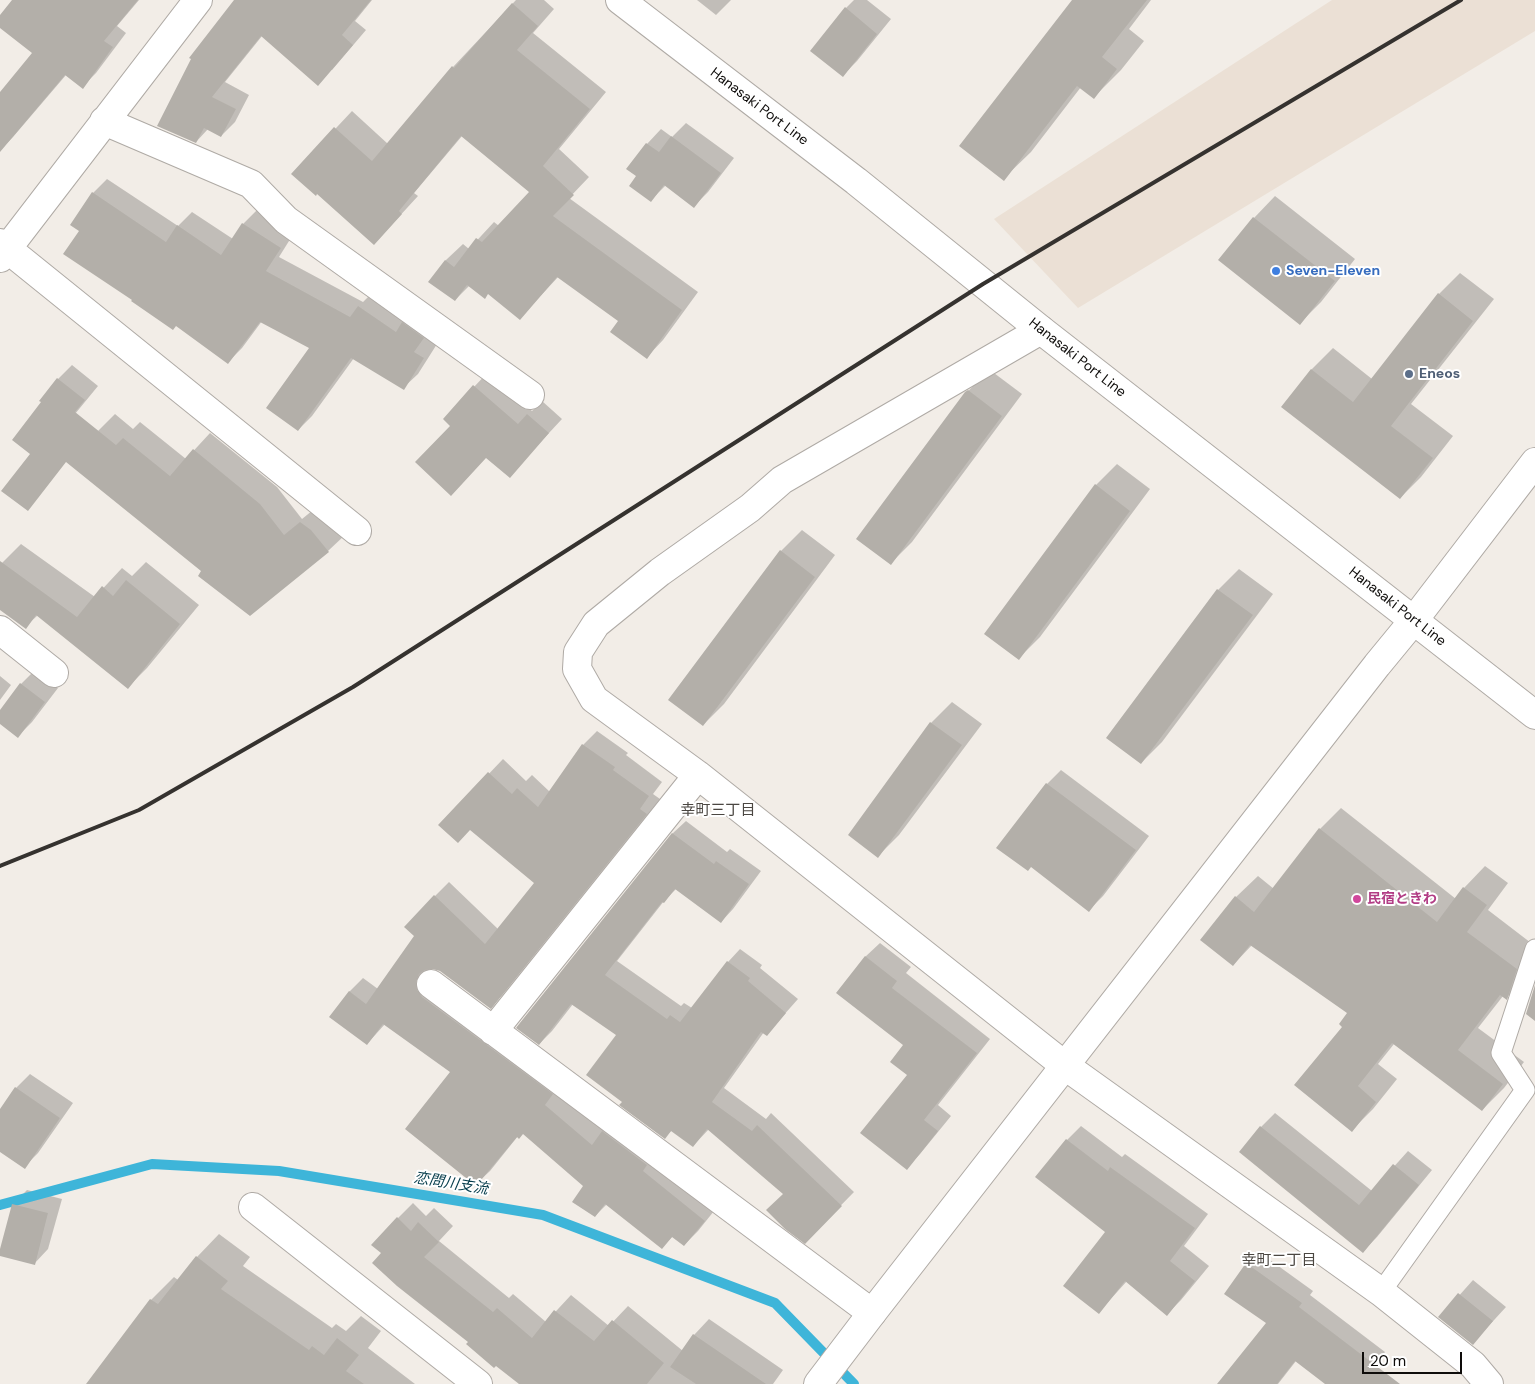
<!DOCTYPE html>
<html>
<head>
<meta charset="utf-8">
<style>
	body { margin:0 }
	#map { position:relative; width:1535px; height:1384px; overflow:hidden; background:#f2ede7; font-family:"DM Sans",sans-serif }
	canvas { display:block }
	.scale { position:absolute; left:1362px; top:1352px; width:100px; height:22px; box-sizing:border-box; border:2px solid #0e0c0a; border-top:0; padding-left:6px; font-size:15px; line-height:18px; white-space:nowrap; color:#0e0c0a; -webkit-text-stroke:4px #fff; paint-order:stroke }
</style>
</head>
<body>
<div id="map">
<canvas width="1535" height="1384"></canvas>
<div class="scale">20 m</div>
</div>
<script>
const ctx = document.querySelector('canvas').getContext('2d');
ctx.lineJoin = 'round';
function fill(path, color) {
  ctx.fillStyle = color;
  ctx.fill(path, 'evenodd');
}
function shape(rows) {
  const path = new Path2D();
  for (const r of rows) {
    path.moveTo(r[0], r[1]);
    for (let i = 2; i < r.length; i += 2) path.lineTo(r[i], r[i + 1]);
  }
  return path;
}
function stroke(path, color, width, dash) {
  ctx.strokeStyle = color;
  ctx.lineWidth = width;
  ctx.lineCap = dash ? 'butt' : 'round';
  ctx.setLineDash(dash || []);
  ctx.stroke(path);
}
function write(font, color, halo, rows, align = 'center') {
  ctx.font = font + ' "DM Sans","Noto Sans JP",sans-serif';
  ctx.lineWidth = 4;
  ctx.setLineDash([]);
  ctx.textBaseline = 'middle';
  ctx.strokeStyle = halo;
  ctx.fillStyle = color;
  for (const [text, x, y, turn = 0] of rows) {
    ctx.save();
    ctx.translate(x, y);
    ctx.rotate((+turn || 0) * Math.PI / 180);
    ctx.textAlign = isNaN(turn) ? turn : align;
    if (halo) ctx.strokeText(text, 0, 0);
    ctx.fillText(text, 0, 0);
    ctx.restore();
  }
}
fill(shape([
	[1332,0,1535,0,1535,31,1078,308,994,219]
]), '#ebe0d5');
fill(shape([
	[14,0,139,0,117,26,126,33,96,73,82,87,66,75,13,137,0,150,0,94,34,53,0,26,0,17],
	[236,0,372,0,355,21,366,30,332,70,262,36,225,82,249,95,235,122,221,136,208,129,196,142],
	[516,0,544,0,554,9,533,33,606,92,559,149,589,177,569,198,698,292,663,340,647,357,620,321,559,276,520,318,489,293,469,286,455,300,430,282,446,260,463,244,469,249,494,222,499,226,530,192,462,136,414,193,418,196,374,244,317,193,293,174,352,111,388,144,453,67],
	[697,0,731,0,716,15],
	[854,0,867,0,891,19,857,61,843,75,846,8],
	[1074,0,1151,0,1129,29,1144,41,1121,70,1094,97,1081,87,1031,152,1003,179],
	[686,123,734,158,708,192,694,206,666,185,651,200,647,144,661,129,672,137],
	[107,179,178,226,192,212,233,239,243,224,257,210,294,233,279,257,363,302,373,292,437,344,418,374,403,388,354,358,312,416,298,430,311,348,262,321,242,348,228,362,177,325,134,299,81,231,93,193],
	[1275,196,1355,259,1321,302,1300,323,1220,260,1254,218],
	[1460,273,1494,299,1411,404,1453,436,1421,477,1400,498,1283,407,1312,369,1333,348,1372,379,1439,294],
	[72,365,98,386,75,414,41,401,58,379],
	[990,370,1022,394,912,542,891,563,966,393],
	[488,372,532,411,542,401,562,419,509,476,444,419],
	[115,414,133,429,140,422,186,459,210,433,277,487,302,519,318,506,345,535,328,551,203,571,98,431],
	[1117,464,1150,489,1040,637,1019,658,1096,485],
	[802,530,835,555,724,704,703,725,781,551],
	[21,544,95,597,122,568,132,576,146,562,199,605,147,668,128,687,38,615,25,627,0,609,0,565],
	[1239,569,1273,594,1162,742,1141,763,1108,738,1218,590],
	[35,670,58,688,32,722,18,736,0,722,0,712,21,684],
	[0,676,11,685,0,700],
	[952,702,982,724,899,835,878,856,931,723],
	[597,731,628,753,626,755,662,782,653,794,660,799,504,993,490,1007,441,970,429,968,430,975,718,1206,698,1231,684,1245,673,1236,662,1247,607,1204,595,1216,585,1185,523,1133,518,1136,490,1171,476,1184,452,1071,385,1024,367,1044,349,992,363,978,378,989,416,936,435,896,449,882,498,929,536,883,470,829,440,825,503,759,526,781,532,775,550,792,583,745],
	[1061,770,1149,836,1103,896,1089,910,1047,784],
	[1341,808,1456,899,1464,888,1485,866,1508,883,1488,910,1535,946,1528,977,1506,998,1503,996,1478,1028,1524,1062,1504,1088,1482,1110,1394,1044,1378,1064,1397,1079,1373,1109,1352,1130,1344,1026,1349,1013,1252,945,1233,965,1236,897,1258,876,1274,889,1320,829],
	[686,821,727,852,730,849,761,871,733,909,721,922,676,889,664,901,617,961,681,1006,684,1003,692,1008,728,962,740,949,762,965,760,968,798,999,767,1034,764,1032,724,1088,766,1119,771,1113,854,1192,805,1242,784,1194,709,1129,693,1146,672,1130,665,1137,623,1101,618,1035,573,1004,552,1031,539,1044,517,1027,673,833],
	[880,943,911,967,906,973,990,1039,938,1105,951,1116,920,1154,906,1168,909,1074,905,1045,865,957],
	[30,1074,73,1103,38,1153,24,1167,0,1150,0,1111,16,1088],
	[1275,1113,1372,1191,1408,1151,1432,1170,1377,1237,1363,1251,1241,1152,1261,1127],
	[1081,1126,1122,1157,1125,1154,1208,1214,1184,1246,1209,1266,1181,1300,1167,1314,1127,1281,1099,1312,1107,1232,1037,1177,1067,1140],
	[27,1190,62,1199,48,1249,34,1264,0,1254,13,1204],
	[413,1203,426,1216,434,1208,453,1226,439,1241,509,1298,513,1294,546,1322,571,1295,609,1326,628,1306,683,1351,694,1335,709,1319,783,1370,773,1384,520,1384,470,1342,382,1253,398,1218],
	[219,1234,250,1257,243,1266,332,1328,336,1324,346,1331,361,1316,381,1331,368,1348,415,1384,87,1384,151,1300,174,1277,178,1280,197,1257],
	[1259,1252,1313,1291,1310,1295,1385,1352,1361,1384,1327,1384,1296,1361,1278,1384,1219,1384,1267,1323,1247,1264],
	[1473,1280,1506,1307,1473,1343,1440,1317]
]), '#0003');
stroke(shape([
	[0,1205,152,1164,279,1171,543,1215,775,1303,854,1384]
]), '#3eb5d9', 10);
fill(shape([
	[12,0,138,0,104,41,113,47,83,89,65,75,0,152,0,92,32,53,0,28,0,15],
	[234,0,371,0,342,35,353,45,318,86,261,36,212,97,236,109,221,137,204,128,196,143,157,126,191,59,189,58],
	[1072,0,1147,0,1102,57,1117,69,1094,99,1077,86,1004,181,959,146],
	[512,3,538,26,517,50,590,109,543,166,574,195,553,216,682,310,647,359,610,332,618,321,557,277,520,320,488,294,485,299,467,285,455,301,428,282,445,260,454,267,476,238,482,242,529,192,461,136,399,211,402,214,374,245,317,194,316,196,291,174,334,127,372,161,452,66,454,68],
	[845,7,877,34,843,77,810,51],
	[671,136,721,173,694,208,664,185,651,202,629,186,636,176,626,169,646,143,659,152],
	[92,192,166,242,177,225,221,255,242,223,281,248,266,271,350,317,358,306,396,332,402,322,424,338,414,352,424,358,404,390,351,358,298,431,266,408,309,348,260,322,228,364,176,326,173,330,131,301,132,300,63,254,79,231,70,225],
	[1253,217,1335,281,1300,325,1218,260],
	[1438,293,1473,321,1391,426,1433,458,1400,499,1281,407,1311,369,1353,402],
	[57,378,85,400,75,412,116,445,123,438,170,476,193,449,260,504,284,535,300,522,311,530,329,552,250,616,198,576,201,571,66,462,28,511,1,491,30,454,12,440,41,402,39,401],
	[473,385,518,424,527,414,549,433,510,478,486,458,451,496,415,462,450,426,443,419],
	[968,390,1002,416,891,565,856,539,965,392],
	[1095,484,1130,511,1019,660,984,634],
	[780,550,815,577,703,726,668,700],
	[0,561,77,617,102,586,113,596,126,580,180,624,128,689,36,615,26,629,0,610],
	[1217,589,1253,615,1141,764,1106,738],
	[20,683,45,702,18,738,0,724,0,710],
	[930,722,962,745,878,858,848,835],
	[582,744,615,767,613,770,649,796,640,809,647,814,491,1009,440,971,433,969,425,970,419,974,416,982,417,990,422,997,553,1094,545,1105,592,1145,602,1131,647,1165,643,1171,705,1221,684,1246,672,1237,662,1249,605,1204,595,1217,572,1202,583,1186,523,1134,519,1139,517,1137,476,1186,405,1129,450,1072,383,1024,367,1045,329,1017,349,991,366,1004,414,936,404,927,434,895,485,944,534,883,470,830,458,843,438,825,488,772,512,794,517,788,538,807],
	[1046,783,1136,850,1089,912,1031,867,1028,871,996,848],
	[1319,828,1437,922,1463,887,1487,905,1467,932,1517,969,1507,1000,1500,995,1458,1050,1503,1084,1482,1111,1392,1043,1358,1086,1376,1102,1352,1132,1294,1085,1342,1027,1339,1024,1347,1013,1250,945,1233,966,1200,940,1235,896,1254,912],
	[672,833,714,864,716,861,749,884,721,923,675,889,664,903,662,902,605,975,667,1019,670,1015,680,1022,727,961,750,978,748,981,786,1013,767,1036,761,1032,712,1102,752,1131,757,1125,842,1206,805,1244,785,1229,766,1210,783,1194,707,1129,693,1147,671,1131,665,1139,619,1105,622,1102,586,1075,616,1035,571,1004,539,1045,516,1028],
	[865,956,897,981,892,988,977,1053,924,1120,938,1131,907,1170,860,1133,907,1075,890,1062,903,1045,836,993],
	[1535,985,1535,1021,1526,1014],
	[15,1087,60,1118,25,1169,0,1152,0,1109],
	[1260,1126,1359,1205,1393,1164,1419,1185,1363,1253,1239,1152],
	[1066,1139,1108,1171,1110,1167,1195,1228,1170,1261,1195,1281,1167,1316,1125,1281,1099,1314,1063,1286,1105,1232,1035,1177],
	[12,1204,48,1213,35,1265,0,1256,0,1249],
	[397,1217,411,1231,418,1222,439,1242,424,1257,493,1312,497,1308,532,1338,554,1310,594,1341,612,1320,664,1363,647,1384,519,1384,496,1366,494,1368,466,1344,468,1342,397,1286,372,1263,381,1253,371,1245],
	[196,1256,228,1281,221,1289,309,1350,312,1346,324,1355,337,1338,359,1355,346,1371,364,1384,86,1384,150,1299,158,1304],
	[1246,1263,1302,1303,1299,1307,1400,1384,1325,1384,1295,1361,1277,1384,1217,1384,1266,1323,1224,1294],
	[1458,1293,1493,1321,1473,1345,1438,1317],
	[693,1334,766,1384,696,1384,670,1367]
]), '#b3afa9');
const lane = shape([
	[1381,1292,1525,1090,1501,1053,1535,949]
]);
const street = shape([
	[104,121,251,184,286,220,530,395],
	[0,243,357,531],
	[0,258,198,0],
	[1041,330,782,480,750,508,660,572,596,624,578,652,577,669,594,699,698,775,1064,1065,1381,1292,1473,1365,1489,1384],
	[0,630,54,673],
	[431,984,872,1313],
	[493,1031,698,775],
	[253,1207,478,1384]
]);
const secondary = shape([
	[620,0,856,181,1041,330,1535,715],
	[818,1384,872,1313,1377,665,1414,620,1535,462]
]);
stroke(lane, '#afaaa5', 21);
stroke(street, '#afaaa5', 30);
stroke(secondary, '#afaaa5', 30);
stroke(lane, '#fff', 19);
stroke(street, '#fff', 28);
stroke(secondary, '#fff', 28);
stroke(shape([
	[0,866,139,810,353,687,983,284,1461,0]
]), '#35322f', 4);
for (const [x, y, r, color] of [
	[1276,271,5,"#3f7fe0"],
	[1409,374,5,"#5c6f8a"],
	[1357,899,5,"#d1479c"]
]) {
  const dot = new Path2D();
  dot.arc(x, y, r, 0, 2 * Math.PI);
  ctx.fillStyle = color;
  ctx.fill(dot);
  stroke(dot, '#fff', 2);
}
write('14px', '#0e0c0a', '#fff', [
	["Hanasaki Port Line",759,107,37],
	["Hanasaki Port Line",1077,358,38],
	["Hanasaki Port Line",1397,607,38]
]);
write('bold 14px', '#366cbe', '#fff', [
	["Seven-Eleven",1286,271]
], 'left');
write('bold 14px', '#4e5e75', '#fff', [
	["Eneos",1419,374]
], 'left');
write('bold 14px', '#b23c85', '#fff', [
	["民宿ときわ",1367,899]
], 'left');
write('15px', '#4b4742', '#fff', [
	["幸町三丁目",718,811],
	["幸町二丁目",1279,1261]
]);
write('italic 15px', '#043b4a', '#fff', [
	["恋問川支流",451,1184,9]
]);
</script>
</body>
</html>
